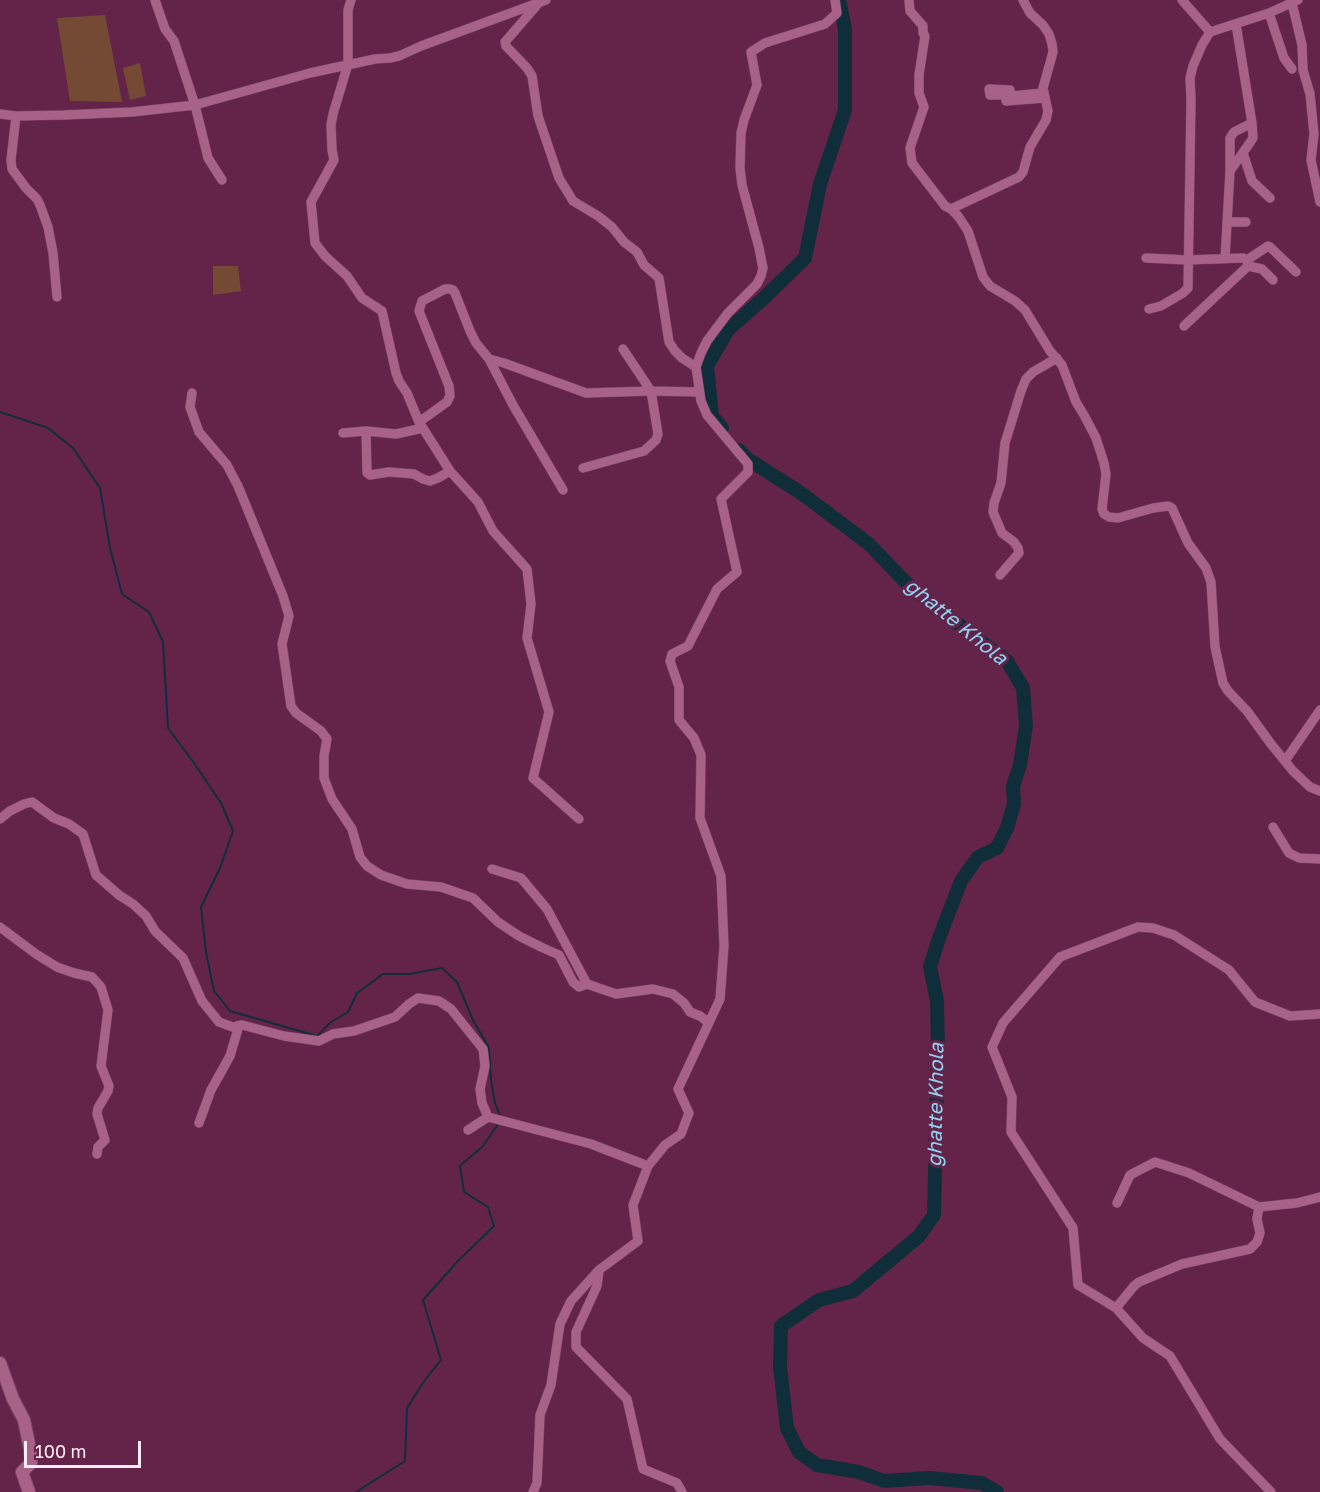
<!DOCTYPE html>
<html>
<head>
<meta charset="utf-8">
<style>
	body { margin:0 }
	#map { position:relative; width:1320px; height:1492px; overflow:hidden; background:#64244a; font-family:"Golos Text",sans-serif }
	canvas { display:block }
	.scale { position:absolute; left:24px; top:1441px; width:117px; height:27px; box-sizing:border-box; border:3px solid #fcebf3; border-top:0; padding-left:8px; font-size:18px; line-height:21px; white-space:nowrap; color:#fcebf3; -webkit-text-stroke:4px #64244a; paint-order:stroke }
</style>
</head>
<body>
<div id="map">
<canvas width="1320" height="1492"></canvas>
<div class="scale">100 m</div>
</div>
<script>
const ctx = document.querySelector('canvas').getContext('2d');
ctx.lineJoin = 'round';
function fill(path, color) {
  ctx.fillStyle = color;
  ctx.fill(path, 'evenodd');
}
function shape(rows) {
  const path = new Path2D();
  for (const r of rows) {
    path.moveTo(r[0], r[1]);
    for (let i = 2; i < r.length; i += 2) path.lineTo(r[i], r[i + 1]);
  }
  return path;
}
function stroke(path, color, width, dash) {
  ctx.strokeStyle = color;
  ctx.lineWidth = width;
  ctx.lineCap = dash ? 'butt' : 'round';
  ctx.setLineDash(dash || []);
  ctx.stroke(path);
}
function write(font, color, halo, rows, align = 'center') {
  ctx.font = font + ' "Golos Text",sans-serif';
  ctx.lineWidth = 6;
  ctx.setLineDash([]);
  ctx.textBaseline = 'middle';
  ctx.strokeStyle = halo;
  ctx.fillStyle = color;
  for (const [text, x, y, turn = 0] of rows) {
    ctx.save();
    ctx.translate(x, y);
    ctx.rotate((+turn || 0) * Math.PI / 180);
    ctx.textAlign = isNaN(turn) ? turn : align;
    if (halo) ctx.strokeText(text, 0, 0);
    ctx.fillText(text, 0, 0);
    ctx.restore();
  }
}
fill(shape([
	[105,15,122,102,70,101,57,18],
	[140,63,146,96,130,100,123,68],
	[213,266,238,266,241,291,213,295]
]), '#744a34');
stroke(shape([
	[0,412,48,428,73,448,100,488,110,548,122,594,149,612,163,642,168,728,194,763,221,803,233,831,220,868,201,907,206,952,214,991,230,1011,317,1036,331,1022,348,1012,357,993,383,974,409,974,442,968,457,982,473,1020,489,1048,491,1080,495,1103,501,1118],
	[356,1492,405,1461,407,1408,425,1380,441,1360,423,1300,458,1261,494,1226,488,1207,464,1192,460,1166,483,1146,498,1124,497,1123]
]), '#102e3a', 2);
stroke(shape([
	[722,428,712,416,707,366,728,330,765,297,805,258,820,184,845,110,845,29,839,0],
	[739,450,746,458,801,493,869,544,914,591,1007,661,1023,688,1026,726,1020,765,1013,786,1014,804,1007,828,997,848,978,857,961,881,939,938,930,967,937,1001,938,1049,934,1215,919,1236,853,1291,819,1300,781,1326,780,1367,787,1428,799,1452,817,1465,859,1472,884,1481,929,1478,982,1483,997,1492]
]), '#102e3a', 14);
const minor = shape([
	[155,0,165,29,174,41,195,105,208,158,222,180],
	[351,0,348,10,348,64,333,114,331,125,332,150,334,160,311,202,315,243,325,256,347,276,362,298,382,311,396,373,399,381,407,393,419,422,450,471,478,502,493,531,527,569,531,604,527,638,549,712,533,778,579,819],
	[909,0,910,11,923,26,923,33,925,36,919,75,919,93,924,107,910,148,912,163,945,206,951,209,958,216,968,231,983,277,990,286,1015,301,1025,310,1050,351,1062,365,1076,402,1084,415,1096,438,1104,463,1106,474,1102,509,1104,514,1109,517,1118,518,1153,508,1168,506,1172,508,1188,543,1206,568,1211,582,1215,647,1223,683,1228,691,1247,711,1271,744,1293,771,1310,787,1320,791],
	[1182,0,1210,32],
	[1292,3,1302,45,1303,70,1310,94,1314,134,1311,160,1320,202],
	[537,5,505,42,506,46,527,68,532,76,538,116,559,178,573,201,598,216,612,227,624,242,637,252,644,265,659,278,669,342,675,351,682,358,696,367],
	[1269,13,1284,58,1292,69],
	[1043,93,1011,96,1010,90,989,89,990,95,1006,95,1006,101,1045,98],
	[0,114,16,116,64,115,132,112,195,105,310,73,375,59,390,58,399,56,421,46,546,0],
	[16,116,11,160,12,169,26,188,37,199,40,205,48,227,53,253,57,297],
	[1243,153,1252,181,1270,198],
	[1230,171,1249,144,1253,138,1252,123,1236,24],
	[951,209,1019,177,1023,172,1030,147,1046,120,1048,111,1043,88,1053,52,1052,44,1049,34,1043,25,1030,13,1023,0],
	[1227,222,1246,222],
	[1146,258,1188,260,1243,258,1247,260,1248,266,1262,269,1273,280],
	[1225,259,1230,171,1230,138,1234,132,1252,123],
	[1247,260,1268,246,1270,247,1296,272],
	[1149,309,1161,306,1183,293,1188,288,1191,100,1190,78,1193,66,1202,45,1210,32,1269,13,1298,0],
	[1184,326,1248,266],
	[489,359,504,363,586,393,651,391,699,392],
	[192,393,190,407,199,432,227,465,238,486,283,596,289,616,282,644,291,706,296,713,321,731,327,739,324,756,324,778,332,799,352,829,360,857,367,866,381,875,407,884,441,887,473,898,498,922,519,936,543,948,559,955,573,982,579,987,587,984,616,994,653,989,673,994,684,1003,690,1012,700,1016,709,1023],
	[419,422,447,402,450,396,449,386,419,311,422,301,445,289,450,289,453,290,455,293,470,331,476,343,489,359,513,405,563,490],
	[366,431,367,473,370,475,389,472,414,474,423,479,430,481,438,478,450,471],
	[343,433,366,431,396,434,423,428],
	[583,468,644,451,656,440,658,434,651,391,623,349],
	[1000,575,1019,553,1018,548,1014,542,1002,533,993,512,994,503,1001,483,1005,443,1021,391,1026,379,1033,372,1057,358],
	[1285,761,1320,710],
	[0,819,10,811,24,804,32,802,54,818,69,824,83,834,96,875,119,895,133,904,146,916,155,931,183,958,202,1001,219,1022,238,1029],
	[1273,827,1289,853,1299,858,1320,859],
	[492,869,521,878,547,909,587,984],
	[0,927,36,954,57,967,74,973,92,977,101,987,108,1010,101,1066,109,1086,108,1091,98,1108,97,1114,105,1140,98,1147,97,1154],
	[199,1123,211,1090,230,1056,238,1029,237,1026,242,1025,284,1036,319,1041,333,1034,354,1031,395,1017,409,1004,418,998,439,1001,451,1009,483,1049,485,1066,480,1089,482,1103,488,1117],
	[468,1130,488,1117,591,1144,648,1166],
	[1117,1203,1130,1175,1155,1162,1189,1173,1259,1207,1297,1203,1320,1197],
	[599,1271,597,1286,576,1332,576,1347,627,1399,643,1469,677,1483,682,1492],
	[1116,1308,1134,1286,1139,1282,1182,1264,1250,1249,1257,1242,1260,1233,1257,1219,1259,1207],
	[533,1492,537,1483,540,1415,551,1385,560,1324,571,1301,599,1270,638,1241,633,1205,648,1166,665,1145,681,1134,689,1113,678,1089,720,999,724,946,721,876,700,818,701,755,694,738,679,720,679,687,670,661,672,654,688,646,717,589,737,572,721,499,748,472,748,464,707,415,701,401,696,367,701,353,707,341,728,313,757,284,761,276,763,268,759,248,742,185,740,168,741,133,744,120,757,85,751,52,765,43,825,24,837,13,835,0],
	[1271,1492,1220,1439,1170,1356,1143,1338,1116,1308,1078,1285,1073,1228,1011,1132,1012,1097,992,1047,1003,1023,1060,957,1138,927,1153,928,1174,935,1229,970,1255,1002,1290,1016,1320,1014]
]);
const tertiary = shape([
	[0,1363,13,1399,24,1420,30,1449,31,1463,22,1472,29,1492]
]);
stroke(minor, '#794666', 10);
stroke(tertiary, '#794666', 14);
stroke(minor, '#a86288', 9);
stroke(tertiary, '#a86288', 12);
write('italic 20px', '#8fd4f2', '#64244a', [
	["ghatte Khola",956,622,39],
	["ghatte Khola",936,1105,-89]
]);
</script>
</body>
</html>
